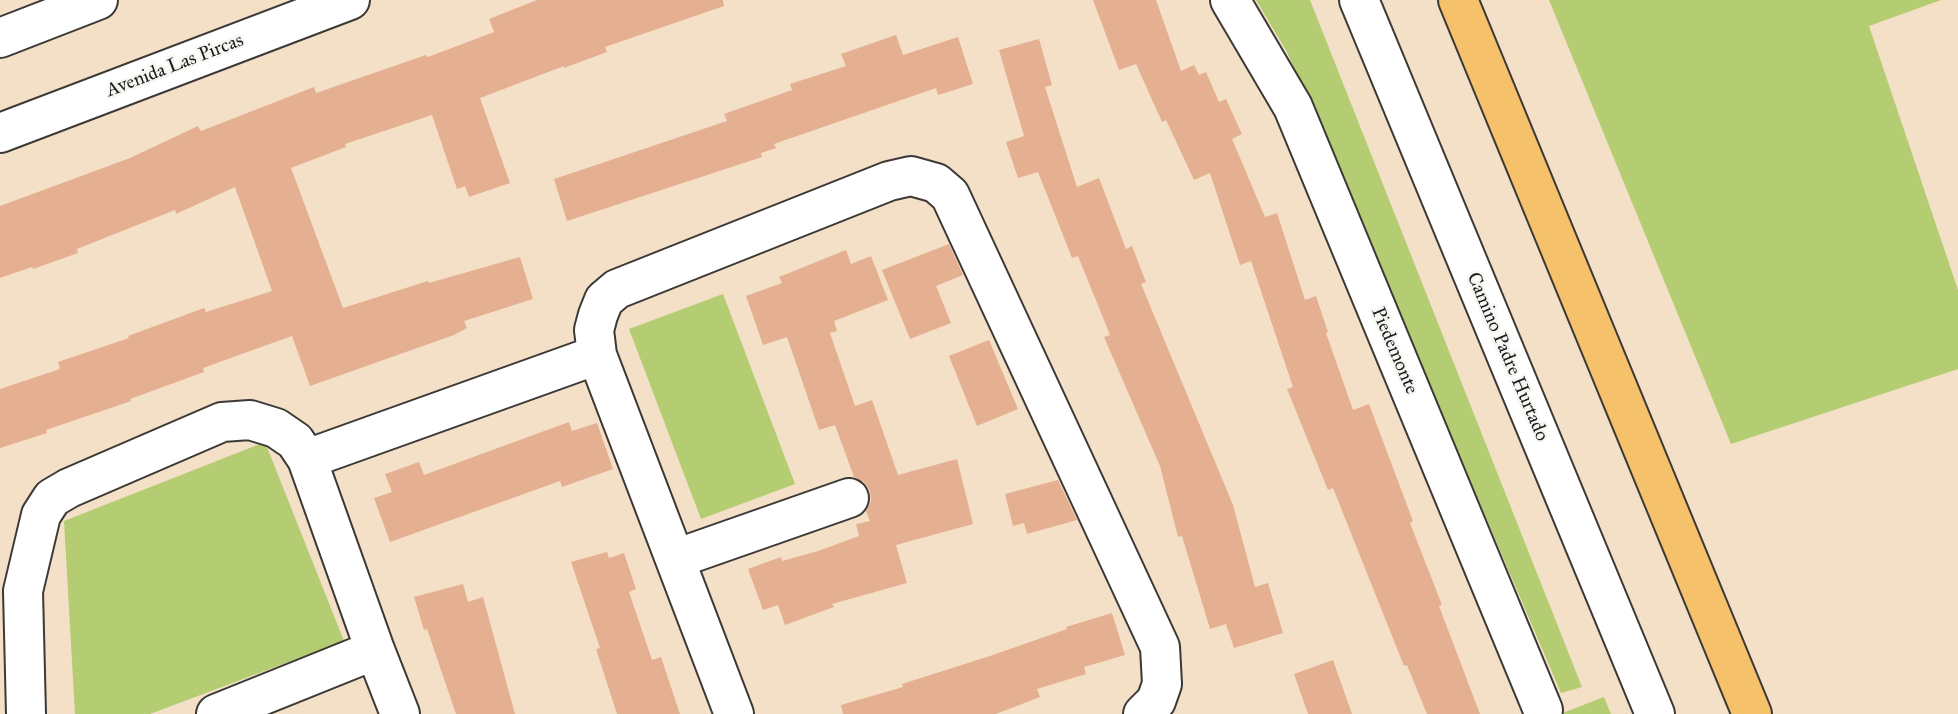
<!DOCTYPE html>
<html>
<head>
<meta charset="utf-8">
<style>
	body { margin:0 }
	canvas { display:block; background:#f4dfc7 }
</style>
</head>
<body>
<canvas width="1958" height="714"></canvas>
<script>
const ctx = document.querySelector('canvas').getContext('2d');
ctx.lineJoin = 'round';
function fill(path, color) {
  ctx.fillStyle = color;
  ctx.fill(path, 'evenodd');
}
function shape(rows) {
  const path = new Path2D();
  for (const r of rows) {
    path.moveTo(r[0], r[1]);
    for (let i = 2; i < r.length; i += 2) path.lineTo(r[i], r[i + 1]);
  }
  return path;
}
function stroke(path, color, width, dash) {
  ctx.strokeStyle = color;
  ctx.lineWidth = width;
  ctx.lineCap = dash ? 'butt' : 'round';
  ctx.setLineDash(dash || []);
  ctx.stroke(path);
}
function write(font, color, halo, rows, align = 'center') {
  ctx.font = font + ' "IM FELL Great Primer",serif';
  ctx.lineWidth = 5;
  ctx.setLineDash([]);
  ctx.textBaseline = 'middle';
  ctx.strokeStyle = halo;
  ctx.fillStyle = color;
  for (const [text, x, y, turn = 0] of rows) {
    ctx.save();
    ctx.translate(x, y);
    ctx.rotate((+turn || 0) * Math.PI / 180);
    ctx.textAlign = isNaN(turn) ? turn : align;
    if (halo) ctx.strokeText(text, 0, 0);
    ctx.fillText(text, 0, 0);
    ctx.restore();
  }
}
fill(shape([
	[1256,0,1310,0,1582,687,1561,693,1287,52],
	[1549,0,1941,0,1869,26,1958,290,1958,369,1731,444],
	[723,294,795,484,701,519,629,329],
	[265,442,344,641,150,714,75,714,64,521],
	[1604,697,1611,714,1560,714]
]), '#b4cd72');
fill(shape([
	[537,0,723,0,724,6,605,47,607,52,564,68,564,66,480,98,510,183,469,197,465,186,457,189,432,115,345,144,346,147,291,168,343,308,428,281,429,283,520,257,533,299,464,321,467,328,454,335,310,386,292,336,203,368,204,372,130,399,131,401,46,430,47,433,0,448,0,389,60,369,58,362,129,338,128,336,204,308,206,312,272,291,235,187,176,214,175,210,77,249,78,253,33,269,32,267,0,278,0,206,130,158,198,126,201,131,314,87,316,93,426,55,428,57,494,32,489,19],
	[1093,0,1156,0,1181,71,1194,65,1199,75,1206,72,1219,102,1226,99,1242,134,1232,139,1265,217,1277,213,1305,300,1316,296,1328,332,1326,333,1353,410,1369,404,1413,521,1410,523,1442,605,1439,606,1480,714,1427,714,1407,665,1404,666,1333,488,1328,490,1287,389,1293,387,1251,261,1240,265,1210,173,1194,180,1166,120,1162,122,1136,64,1119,70],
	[896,35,903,55,958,37,973,84,938,95,936,88,774,144,776,148,761,153,762,157,567,221,554,179,727,121,724,114,792,90,790,84,846,66,841,54],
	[1039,39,1052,85,1045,87,1077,187,1099,178,1126,249,1132,246,1146,282,1141,284,1233,505,1255,587,1268,583,1283,633,1234,648,1226,624,1210,629,1182,536,1178,537,1160,466,1104,337,1110,335,1078,256,1072,258,1038,172,1018,178,1006,142,1024,136,999,50],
	[949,244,963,275,936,286,951,323,910,339,882,270],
	[846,250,851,264,871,256,888,300,834,321,837,331,830,333,855,406,872,400,898,475,957,459,973,524,896,545,907,583,832,604,834,607,785,625,778,605,763,610,748,569,781,557,782,561,818,551,859,536,856,524,870,521,866,511,871,501,870,491,864,482,854,477,835,425,819,430,787,337,763,345,746,296,782,283,779,277],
	[989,340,1018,409,977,426,949,356],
	[569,422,572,431,597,423,613,469,562,487,560,481,390,542,374,498,392,492,385,474,419,462,424,475],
	[1058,480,1077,520,1027,534,1024,523,1013,526,1005,494],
	[607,552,609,558,624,553,636,589,629,592,652,660,661,657,680,714,617,714,596,649,600,648,571,562],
	[463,584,468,602,483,597,515,714,456,714,427,629,424,630,414,597],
	[1112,613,1125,655,1084,667,1086,674,1037,689,1040,697,996,714,843,714,841,705,903,687,902,684,993,655,1067,629,1066,627],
	[1333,660,1352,714,1308,714,1294,674]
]), '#e5b092');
const minor = shape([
	[1230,0,1293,107,1543,710],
	[1359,0,1655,714],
	[0,38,98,0],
	[0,133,350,0],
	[307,459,597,355],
	[675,559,849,498],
	[26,714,23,591,41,515,52,498,69,488,222,422,250,420,276,428,295,441,307,459,375,650,400,714],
	[216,714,375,650],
	[734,714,597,355,594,330,598,315,604,300,617,289,889,181,911,176,936,183,950,195,1160,647,1162,684,1156,701,1143,714]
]);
const primary = shape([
	[1458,0,1752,714]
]);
stroke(minor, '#3c3936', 42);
stroke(primary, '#3c3936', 42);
stroke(minor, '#fff', 38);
stroke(primary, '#f5c16b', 38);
write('19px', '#1c1c1c', '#f6f6f2', [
	["Avenida Las Pircas",175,66,-21],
	["Piedemonte",1394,351,67],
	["Camino Padre Hurtado",1507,357,67]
]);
</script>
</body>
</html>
